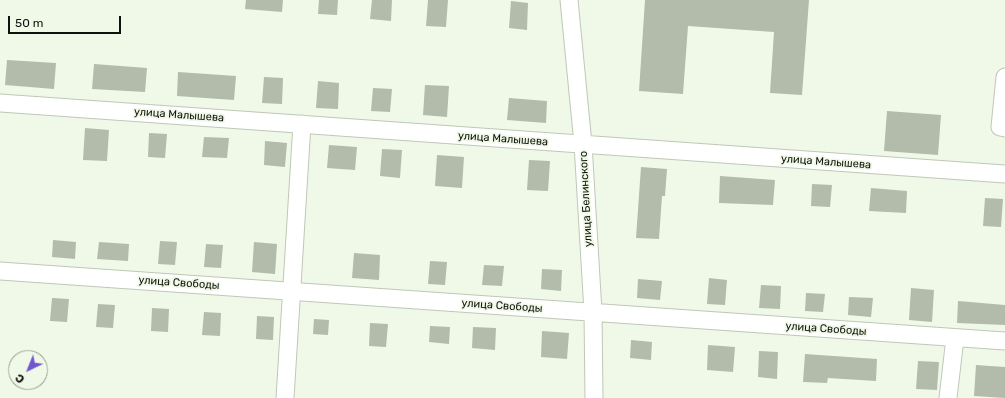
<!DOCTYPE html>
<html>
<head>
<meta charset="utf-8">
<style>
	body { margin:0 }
	#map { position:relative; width:1005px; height:398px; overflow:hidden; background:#f0f9e7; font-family:Rubik,sans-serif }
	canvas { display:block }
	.north { position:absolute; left:8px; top:350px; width:40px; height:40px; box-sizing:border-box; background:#f0f9e7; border:1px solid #969d8f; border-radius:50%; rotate:223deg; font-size:11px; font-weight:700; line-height:16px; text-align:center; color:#0f120c }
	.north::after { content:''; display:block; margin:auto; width:14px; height:18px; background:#7156d0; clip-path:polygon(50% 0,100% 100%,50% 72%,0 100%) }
	.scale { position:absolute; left:8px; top:16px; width:113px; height:18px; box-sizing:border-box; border:2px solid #0f120c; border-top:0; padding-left:5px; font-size:12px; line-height:14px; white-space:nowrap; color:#0f120c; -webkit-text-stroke:3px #f0f9e7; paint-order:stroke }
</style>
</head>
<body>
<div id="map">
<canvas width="1005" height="398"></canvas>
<div class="north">С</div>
<div class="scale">50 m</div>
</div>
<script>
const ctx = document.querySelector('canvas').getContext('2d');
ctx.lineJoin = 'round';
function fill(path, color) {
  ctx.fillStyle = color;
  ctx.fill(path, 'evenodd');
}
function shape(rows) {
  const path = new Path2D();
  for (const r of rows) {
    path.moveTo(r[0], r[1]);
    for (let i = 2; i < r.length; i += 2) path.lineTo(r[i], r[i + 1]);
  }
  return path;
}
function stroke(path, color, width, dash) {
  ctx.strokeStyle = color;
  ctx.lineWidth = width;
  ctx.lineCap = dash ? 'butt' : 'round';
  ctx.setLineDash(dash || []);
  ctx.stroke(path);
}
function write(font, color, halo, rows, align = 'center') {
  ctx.font = font + ' Rubik,sans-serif';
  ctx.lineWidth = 3.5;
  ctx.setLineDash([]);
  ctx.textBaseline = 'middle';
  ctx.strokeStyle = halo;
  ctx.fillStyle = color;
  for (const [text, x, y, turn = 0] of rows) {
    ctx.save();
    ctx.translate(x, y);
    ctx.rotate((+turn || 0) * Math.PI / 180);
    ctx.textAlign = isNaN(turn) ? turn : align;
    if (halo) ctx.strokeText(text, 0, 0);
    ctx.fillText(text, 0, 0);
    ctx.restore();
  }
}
fill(shape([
	[246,0,283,0,282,12,245,9],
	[319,0,338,0,337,15,318,14],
	[372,0,392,0,391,21,370,19],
	[428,0,448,0,446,27,426,26],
	[645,0,809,0,802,95,770,93,774,32,688,26,683,94,639,91],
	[511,1,528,3,527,30,509,28],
	[7,60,56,63,54,89,5,85],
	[94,64,147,68,145,92,92,89],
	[178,72,236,76,234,100,177,96],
	[264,77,283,78,282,104,262,103],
	[318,81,339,83,338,109,316,108],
	[425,85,449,86,447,117,423,115],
	[373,88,392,89,390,112,371,111],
	[509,98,547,101,546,123,507,120],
	[887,111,941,115,938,155,884,151],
	[85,128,109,130,107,161,83,160],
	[149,133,167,134,165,158,148,157],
	[204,137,229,138,227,158,202,157],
	[265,141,287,143,285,167,264,165],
	[329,145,357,147,355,170,327,168],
	[382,149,402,150,400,178,380,176],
	[437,155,464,157,462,188,435,186],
	[529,160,550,161,548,191,527,190],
	[641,167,667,169,665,196,662,196,659,239,636,238],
	[720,176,775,180,773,205,719,203],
	[812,184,832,185,830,207,811,206],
	[871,188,907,191,906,213,869,211],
	[985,198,1003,199,1001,227,983,226],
	[53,240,76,242,75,259,52,257],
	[160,241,177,242,175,265,158,264],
	[99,242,129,244,128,261,97,259],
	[254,242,277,244,275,274,252,272],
	[206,244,223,245,221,268,204,267],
	[354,253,380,255,379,280,352,278],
	[430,261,447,262,445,285,428,284],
	[484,265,504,266,502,286,482,285],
	[542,269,562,270,561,291,541,289],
	[709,278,727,280,725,305,707,304],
	[638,279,662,281,660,300,637,298],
	[761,285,781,286,780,309,759,308],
	[911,288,934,290,932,322,909,320],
	[806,293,825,294,823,312,805,311],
	[849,297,873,298,871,317,848,315],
	[52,298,69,299,67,322,50,321],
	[958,301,1005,305,1005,325,957,323],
	[98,304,115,305,113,328,96,327],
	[152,308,169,309,168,332,151,331],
	[204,312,221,313,220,336,202,335],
	[257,316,274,317,273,340,256,339],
	[314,319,329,320,328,335,313,334],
	[370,323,388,324,386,347,369,346],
	[430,326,450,327,449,344,429,342],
	[473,327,496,328,495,350,472,348],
	[542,331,569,333,567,359,541,357],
	[631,340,652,342,651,360,630,358],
	[708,345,735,347,733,372,707,370],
	[759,351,778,352,777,379,758,377],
	[805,354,877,359,876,381,828,378,827,383,803,382],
	[918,361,939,362,937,390,916,389],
	[976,365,1005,367,1005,398,974,396]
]), '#b3bbab');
const minor = shape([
	[569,0,583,144,593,312,594,398],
	[1005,77,1000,127,1005,128],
	[0,103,1005,174],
	[0,271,1005,341],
	[285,398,302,124],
	[948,398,955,338]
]);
stroke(minor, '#bfc8b7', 19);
stroke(minor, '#fff', 17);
write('11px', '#0f120c', '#f0f9e7', [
	["улица Малышева",179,115,4],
	["улица Малышева",503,139,4],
	["улица Малышева",826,162,4],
	["улица Белинского",586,199,-93],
	["улица Свободы",179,283,4],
	["улица Свободы",502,306,4],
	["улица Свободы",826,329,4]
]);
</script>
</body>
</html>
